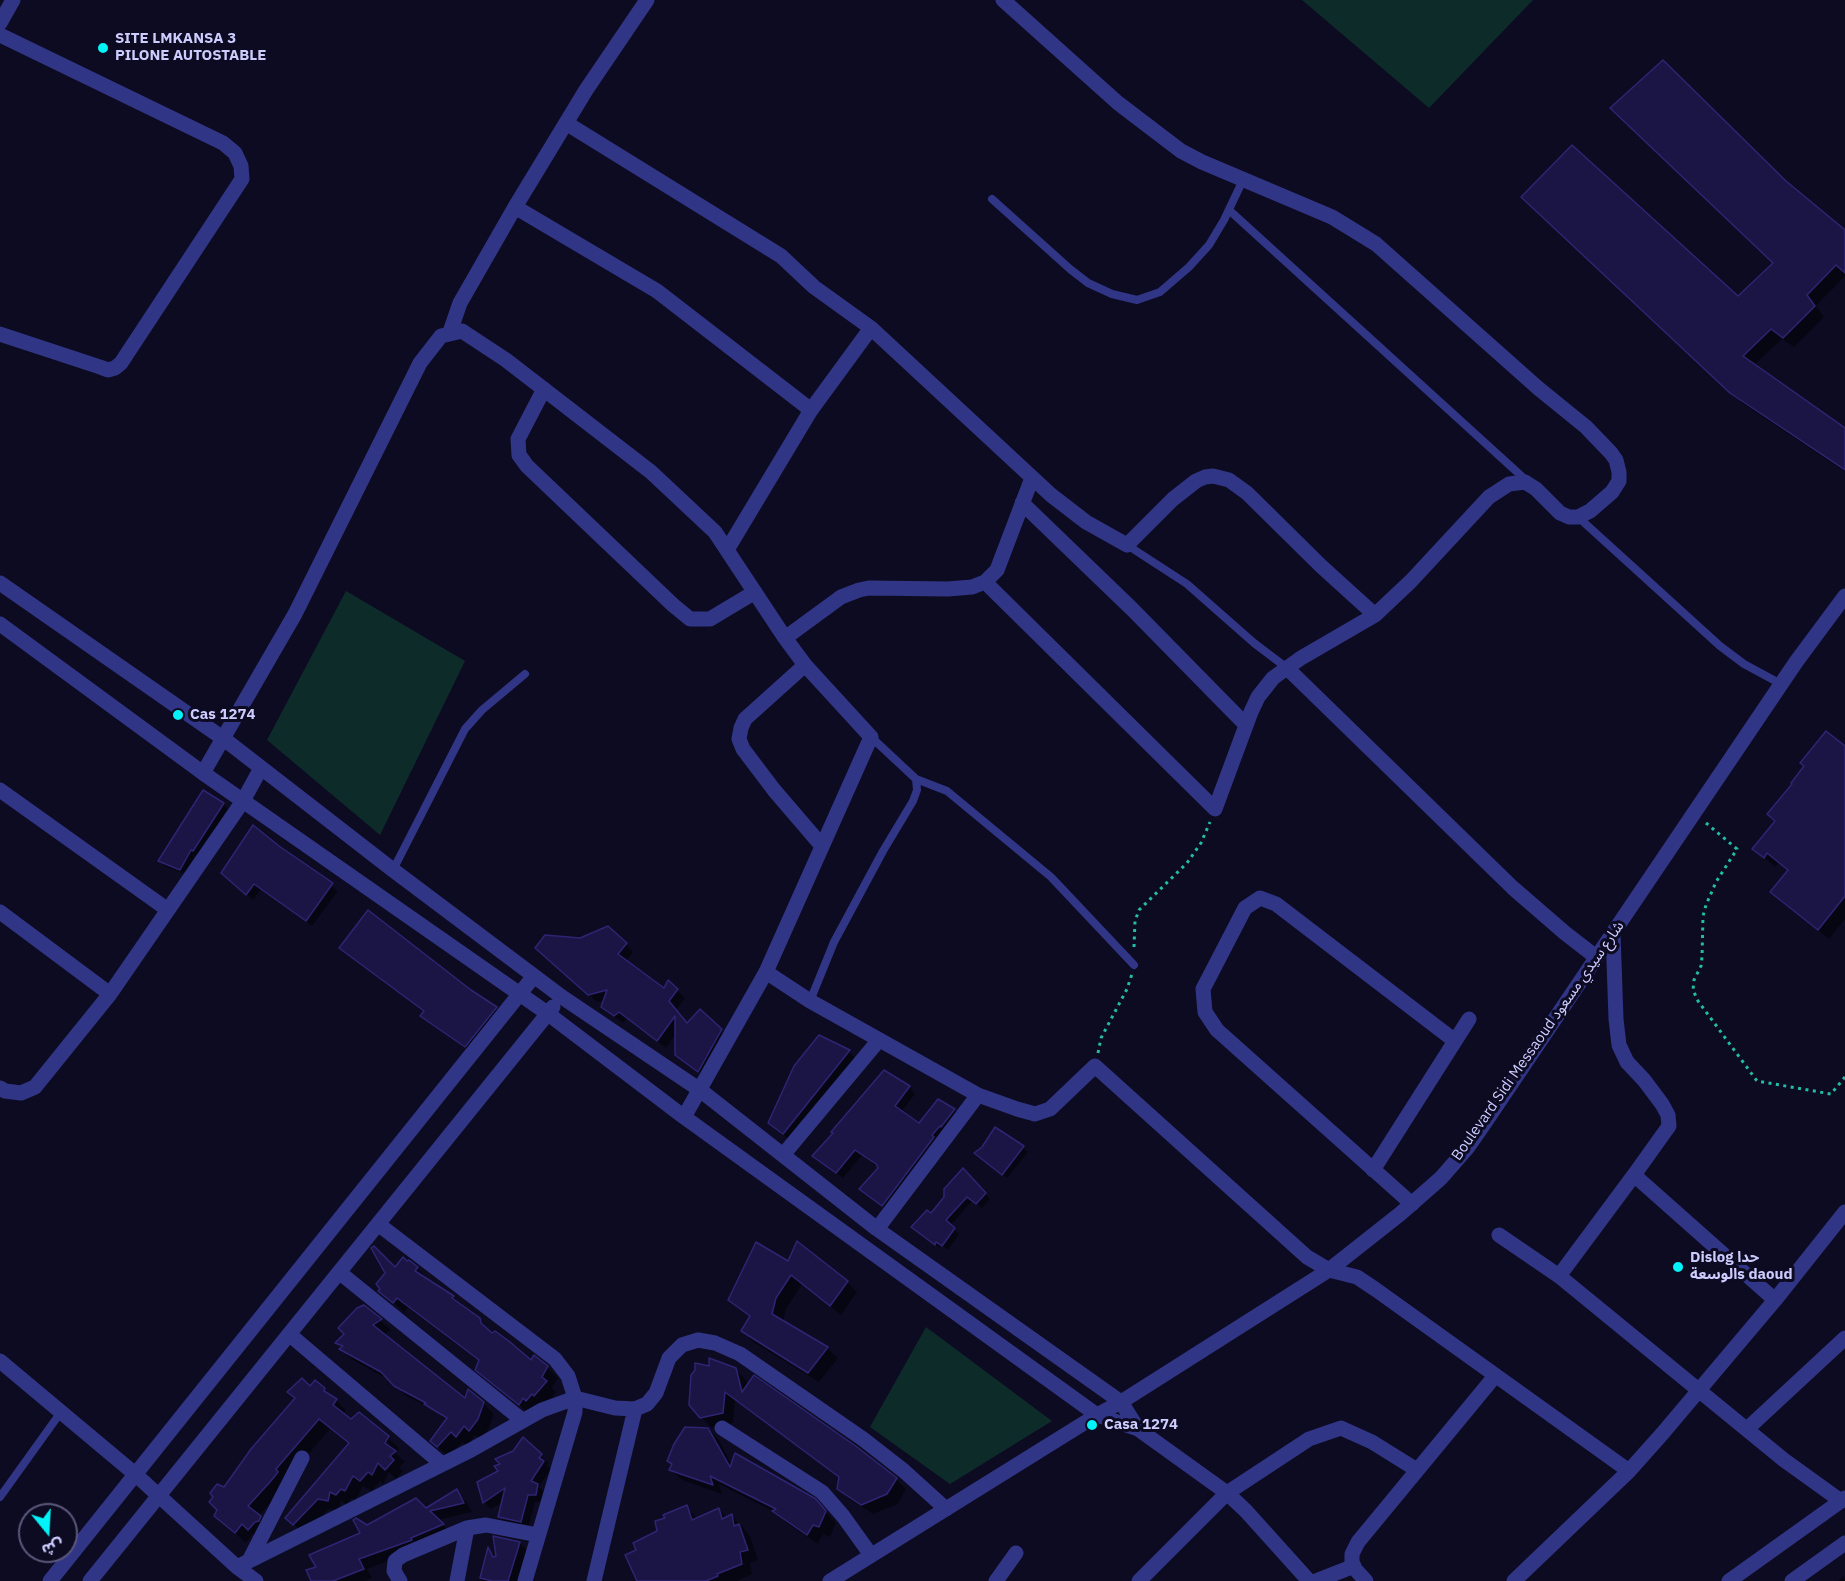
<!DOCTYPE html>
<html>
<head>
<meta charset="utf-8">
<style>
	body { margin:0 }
	#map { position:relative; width:1845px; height:1581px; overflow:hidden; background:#0d0b22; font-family:"IBM Plex Sans","Noto Sans Arabic",sans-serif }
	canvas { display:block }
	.north { position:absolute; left:18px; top:1503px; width:60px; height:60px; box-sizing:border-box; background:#0d0b22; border:2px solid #5a587a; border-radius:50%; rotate:162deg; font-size:16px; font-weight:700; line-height:24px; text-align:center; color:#cdccff }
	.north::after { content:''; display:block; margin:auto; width:21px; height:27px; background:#00f4f7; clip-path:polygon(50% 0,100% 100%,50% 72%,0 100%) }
</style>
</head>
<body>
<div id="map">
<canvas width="1845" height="1581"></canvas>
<div class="north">ش</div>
</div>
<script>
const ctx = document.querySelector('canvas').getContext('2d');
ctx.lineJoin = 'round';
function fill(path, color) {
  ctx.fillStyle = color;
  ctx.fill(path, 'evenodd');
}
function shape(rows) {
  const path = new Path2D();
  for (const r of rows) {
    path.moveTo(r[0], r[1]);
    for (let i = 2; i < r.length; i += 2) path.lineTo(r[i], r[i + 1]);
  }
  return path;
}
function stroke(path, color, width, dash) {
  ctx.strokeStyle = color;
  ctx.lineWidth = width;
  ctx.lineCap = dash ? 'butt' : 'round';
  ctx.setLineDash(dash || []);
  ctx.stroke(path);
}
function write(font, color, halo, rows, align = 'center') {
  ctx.font = font + ' "IBM Plex Sans","Noto Sans Arabic",sans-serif';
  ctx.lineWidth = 6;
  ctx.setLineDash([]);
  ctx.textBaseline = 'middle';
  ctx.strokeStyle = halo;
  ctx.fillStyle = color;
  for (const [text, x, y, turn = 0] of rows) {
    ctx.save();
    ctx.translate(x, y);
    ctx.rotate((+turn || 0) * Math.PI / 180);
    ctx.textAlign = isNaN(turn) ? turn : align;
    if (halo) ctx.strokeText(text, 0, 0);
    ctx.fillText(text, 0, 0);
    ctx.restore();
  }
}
fill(shape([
	[1302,0,1533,0,1429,108],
	[346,591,465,661,380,835,267,740],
	[926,1327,1052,1421,950,1484,870,1427]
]), '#0d2c29');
fill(shape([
	[1785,183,1845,232,1845,276,1816,306,1824,317,1794,347,1782,339,1754,365,1845,430,1845,472,1742,403,1533,207,1738,299,1775,263],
	[1845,748,1845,919,1829,939,1782,902,1789,871,1779,863,1775,867,1754,849],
	[223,804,228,809,198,854,197,853,185,874,164,866,160,861],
	[279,847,338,891,312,926,261,889,253,900,229,879],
	[626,944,633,952,626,962,665,990,668,982,685,998,676,1010,688,1024,721,1030,729,1038,706,1079,677,1054,677,1032,666,1048,627,1019,623,1023,610,1014,603,1006,605,1000,597,1002,545,956],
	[341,948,471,991,502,1014,471,1052,428,1022,425,1012],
	[849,1052,855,1058,790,1140,770,1123],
	[884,1072,909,1087,915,1094,901,1112,919,1125,938,1101,955,1110,961,1116,889,1212,861,1189,879,1169,862,1155,843,1178,821,1162],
	[996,1129,1028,1152,1007,1178,980,1157],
	[963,1170,990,1199,982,1208,973,1200,950,1226,959,1234,948,1250,941,1245,940,1248,913,1227,931,1215],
	[789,1263,847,1282,857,1292,841,1315,802,1284,786,1309,783,1322,827,1348,838,1358,819,1382,753,1342,743,1331,751,1318,729,1299],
	[417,1268,427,1278,426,1280,453,1297,479,1319,490,1331,491,1335,531,1363,547,1367,558,1378,552,1388,556,1392,546,1405,530,1414,488,1380,480,1362,408,1308,404,1312,380,1291,396,1269],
	[364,1307,391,1330,383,1335,465,1401,483,1403,494,1414,488,1430,481,1441,475,1435,467,1446,462,1442,449,1457,432,1441,447,1421,432,1409,406,1396,391,1381,351,1359,341,1349,343,1348,337,1343,346,1334],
	[735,1369,746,1380,748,1387,896,1479,906,1489,898,1504,873,1514,849,1499,838,1488,841,1479,735,1400,733,1423,712,1428,701,1417],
	[310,1388,324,1389,346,1410,343,1415,351,1420,359,1414,388,1438,399,1448,395,1453,405,1462,399,1467,403,1471,396,1479,389,1472,383,1484,380,1481,372,1491,363,1486,355,1501,352,1498,347,1505,341,1501,338,1511,329,1509,304,1534,287,1518,350,1445,330,1429,285,1481,281,1493,258,1516,271,1528,259,1540,253,1533,246,1543,216,1515,225,1489,296,1399,289,1392],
	[708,1429,719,1440,732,1465,815,1501,836,1523,830,1537,823,1534,818,1544,784,1521,776,1513,719,1484,722,1494,682,1480,671,1470],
	[523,1440,549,1463,547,1465,551,1469,539,1487,545,1493,543,1502,535,1502,528,1529,507,1525,499,1517,503,1502,491,1509,484,1502,501,1471],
	[456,1491,466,1501,472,1512,438,1520,452,1534,420,1549,367,1569,372,1578,365,1581,319,1581,367,1526,426,1509],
	[686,1507,698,1519,719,1509,727,1518,732,1516,742,1526,750,1536,758,1560,750,1563,752,1574,737,1581,639,1581,638,1551,659,1532,667,1519],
	[520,1543,529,1552,520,1581,481,1581,489,1550,498,1559],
	[1844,1576,1845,1581,1838,1581]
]), '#0007');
const building = shape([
	[1663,60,1786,181,1845,230,1845,273,1836,265,1807,295,1815,306,1783,338,1771,329,1743,356,1845,428,1845,470,1730,393,1521,197,1572,145,1738,296,1773,263,1610,108,1663,60],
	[1826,731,1845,746,1845,896,1818,930,1770,892,1788,870,1767,853,1764,858,1752,849,1775,821,1767,814,1792,784,1791,783,1804,766,1800,763,1826,731],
	[203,790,224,803,193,851,191,850,180,870,158,861,203,790],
	[253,825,279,846,333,883,306,921,254,884,246,895,221,873,253,825],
	[368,910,471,990,497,1007,465,1047,420,1016,424,1011,339,948,368,910],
	[608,926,627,943,618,954,664,988,668,980,678,989,669,1001,687,1023,700,1009,722,1029,698,1072,675,1055,675,1016,657,1041,619,1012,614,1016,601,1007,607,990,588,995,535,948,545,935,580,938,608,926],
	[819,1035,850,1050,783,1134,768,1123,794,1066,819,1035],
	[884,1070,910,1086,895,1106,919,1123,938,1099,955,1109,941,1127,940,1126,932,1135,934,1137,882,1206,859,1189,878,1168,876,1164,855,1150,836,1173,812,1156,833,1133,831,1132,884,1070],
	[995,1127,1024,1146,1002,1175,974,1153,982,1147,995,1127],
	[963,1168,986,1193,976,1204,967,1197,946,1220,955,1228,942,1246,936,1242,935,1245,911,1227,927,1210,931,1213,944,1197,944,1189,963,1168],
	[797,1241,848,1281,830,1306,791,1275,776,1298,772,1314,828,1347,808,1373,741,1331,750,1316,728,1300,756,1242,788,1261,797,1241],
	[374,1246,395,1267,403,1257,407,1261,409,1260,418,1267,415,1271,454,1296,452,1298,480,1318,481,1323,492,1333,495,1331,510,1342,531,1360,534,1355,548,1366,542,1377,547,1381,534,1396,532,1394,526,1401,523,1398,519,1405,475,1370,479,1360,397,1298,393,1303,378,1291,380,1289,376,1284,385,1273,371,1248,374,1246],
	[364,1305,382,1319,373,1325,465,1398,468,1389,484,1402,478,1419,469,1431,464,1426,456,1437,451,1432,437,1447,430,1441,447,1418,424,1404,426,1403,394,1386,381,1372,339,1349,343,1346,335,1343,344,1334,338,1328,357,1308,364,1305],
	[709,1358,736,1368,742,1392,754,1375,857,1447,897,1478,887,1494,861,1505,837,1489,839,1477,725,1392,723,1413,700,1418,689,1405,691,1375,695,1370,695,1363,709,1366,709,1358],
	[302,1378,310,1386,315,1380,325,1388,324,1391,337,1399,333,1405,351,1419,359,1412,389,1436,385,1443,396,1451,390,1456,394,1460,385,1470,378,1463,372,1475,368,1472,360,1481,353,1476,345,1491,341,1489,336,1495,330,1492,328,1501,318,1499,293,1525,285,1518,349,1443,319,1419,276,1469,278,1472,270,1482,248,1506,261,1516,259,1521,255,1522,248,1530,242,1524,235,1533,214,1516,217,1510,209,1502,213,1497,210,1493,217,1484,224,1487,251,1449,295,1398,287,1392,302,1378],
	[685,1427,708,1428,730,1467,735,1453,816,1499,826,1511,819,1527,813,1525,807,1535,772,1511,776,1509,710,1476,713,1485,669,1470,672,1464,667,1461,674,1444,685,1427],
	[523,1437,542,1454,539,1458,544,1461,531,1481,538,1484,536,1495,528,1495,521,1522,498,1517,505,1488,483,1503,477,1482,498,1471,494,1466,500,1464,495,1459,513,1451,523,1437],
	[457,1489,464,1503,430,1511,444,1524,411,1538,412,1540,359,1559,364,1569,333,1581,311,1581,306,1570,316,1567,309,1555,360,1533,353,1520,356,1518,367,1525,416,1498,426,1508,457,1489],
	[687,1505,692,1520,719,1508,722,1519,732,1514,734,1526,739,1524,748,1550,740,1552,742,1564,717,1574,718,1576,706,1581,637,1581,625,1555,636,1550,633,1543,657,1531,655,1521,665,1518,663,1515,687,1505],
	[493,1536,520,1542,508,1581,492,1581,480,1578,488,1547,493,1557,496,1556,493,1536]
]);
fill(building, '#1b1545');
stroke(building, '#2d2573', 1.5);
stroke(shape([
	[1706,823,1737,849,1716,882,1706,905,1703,916,1702,957,1701,966,1694,980,1693,990,1698,1001,1757,1081,1831,1094,1845,1077],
	[1134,947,1135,921,1139,910,1187,863,1201,843,1210,822],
	[1098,1053,1101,1038,1127,989,1132,974]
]), '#21bda6', 3, [3, 4.5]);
stroke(shape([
	[992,199,1070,269,1088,283,1112,294,1137,300,1160,292,1189,267,1209,245,1224,220,1243,180],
	[1229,210,1528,482],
	[1578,517,1720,646,1744,664,1781,684],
	[1127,545,1187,584,1254,643,1287,668],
	[916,779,947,791,1051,877,1134,965],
	[393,870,465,729,482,710,525,674],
	[810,1001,834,942,883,851,913,801,917,790,916,779,871,737],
	[0,1497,61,1412]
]), '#313586', 8);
stroke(shape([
	[0,23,13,0],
	[0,35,223,143,235,153,241,166,242,179,121,363,115,368,108,370,100,367,0,334],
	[566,123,781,256,814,287,871,328,1051,495,1086,522,1127,545,1173,499,1196,481,1205,477,1213,476,1229,480,1247,493,1321,566,1375,615],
	[515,207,657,291,811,410],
	[450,332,460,303,515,207,586,90,647,0],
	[544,389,518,439,519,455,527,466,673,605,690,619,710,619,755,592],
	[1022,503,1132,609,1245,724],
	[727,550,811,410,871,328],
	[985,582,1215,809,1251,712,1258,697,1273,678,1301,658,1375,615,1411,581,1489,497,1509,484,1525,482,1536,489,1560,513,1569,517,1578,517,1590,511,1612,492,1619,481,1619,472,1616,460,1611,453,1586,427,1538,388,1376,244,1332,217,1202,162,1181,151,1118,103,1003,0],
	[0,583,224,739,393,870,562,997,700,1090,877,1229,1121,1402,1138,1429],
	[0,624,203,773,547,1013,684,1117,1097,1415,1138,1429,1227,1493,1246,1511,1309,1581],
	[785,638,841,597,859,590,869,588,948,589,972,587,985,582,997,570,1032,478],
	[805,665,745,719,741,728,739,739,743,749,774,790,822,846],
	[1287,668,1513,888,1565,933,1596,957],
	[203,773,295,614,420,363,441,336,462,331,506,360,651,472,715,532,785,638,805,665,871,737,766,972,684,1117],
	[0,790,168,910],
	[0,912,110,994],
	[1613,933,1616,1019,1619,1045,1627,1062,1644,1080,1662,1104,1668,1115,1669,1126,1634,1175],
	[766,972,810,1001,978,1095,1017,1109,1035,1114,1050,1109,1095,1066,1307,1257,1329,1270,1357,1277,1375,1289,1629,1471],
	[0,1088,5,1091,21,1093,35,1087,110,994,243,801,261,768],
	[783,1155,879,1040],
	[1373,1170,1469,1019],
	[1412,1204,1217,1030,1205,1012,1203,989,1245,908,1260,898,1276,904,1455,1041],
	[378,1224,555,1359,568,1376,575,1398,575,1412,525,1581],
	[877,1229,978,1095],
	[1499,1235,1559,1276],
	[339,1272,522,1420],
	[1775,1300,1634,1175,1559,1276,1784,1460,1841,1501],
	[289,1334,442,1464],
	[0,1361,135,1474,237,1567,256,1581],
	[722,1428,822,1492,843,1516,871,1555],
	[1747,1429,1845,1338],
	[250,1559,302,1458],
	[237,1567,471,1450,542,1410,575,1398,615,1408,635,1409,647,1404,656,1393,669,1358,682,1345,698,1340,715,1343,740,1354,863,1439,904,1471,946,1509],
	[50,1581,534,976],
	[90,1581,553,1007],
	[400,1581,394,1571,395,1561,403,1555,467,1528,486,1525,538,1535],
	[457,1581,467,1528],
	[594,1581,635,1409],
	[996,1581,1016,1553],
	[1139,1581,1227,1493,1309,1439,1341,1428,1372,1442,1417,1470],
	[1316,1581,1354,1566],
	[1366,1581,1355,1569,1352,1562,1352,1554,1358,1542,1495,1376],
	[1514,1581,1629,1471,1662,1434,1775,1300,1845,1212]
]), '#313586', 15);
stroke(shape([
	[830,1581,1097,1415,1121,1402,1329,1270,1400,1214,1441,1178,1468,1147,1484,1124,1796,662,1845,596],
	[1729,1581,1845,1498],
	[1792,1581,1845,1543]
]), '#313586', 15);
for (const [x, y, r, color] of [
	[103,48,6,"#00f4f7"],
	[178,715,6,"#00f4f7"],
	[1678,1267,6,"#00f4f7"],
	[1092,1425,6,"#00f4f7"]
]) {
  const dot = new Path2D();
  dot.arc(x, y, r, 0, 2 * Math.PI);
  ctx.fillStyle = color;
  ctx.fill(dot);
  stroke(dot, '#0d0b22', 2);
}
write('bold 15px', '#cdccff', '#0d0b22', [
	["SITE LMKANSA 3",115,39],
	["PILONE AUTOSTABLE",115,56],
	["Cas 1274",190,715],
	["Dislog حدا",1690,1258],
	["الوسعةs daoud",1690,1275],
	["Casa 1274",1104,1425]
], 'left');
write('15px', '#cdccff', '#0d0b22', [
	["Boulevard Sidi Messaoud شارع سيدي مسعود",1538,1041,-55]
]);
</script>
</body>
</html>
